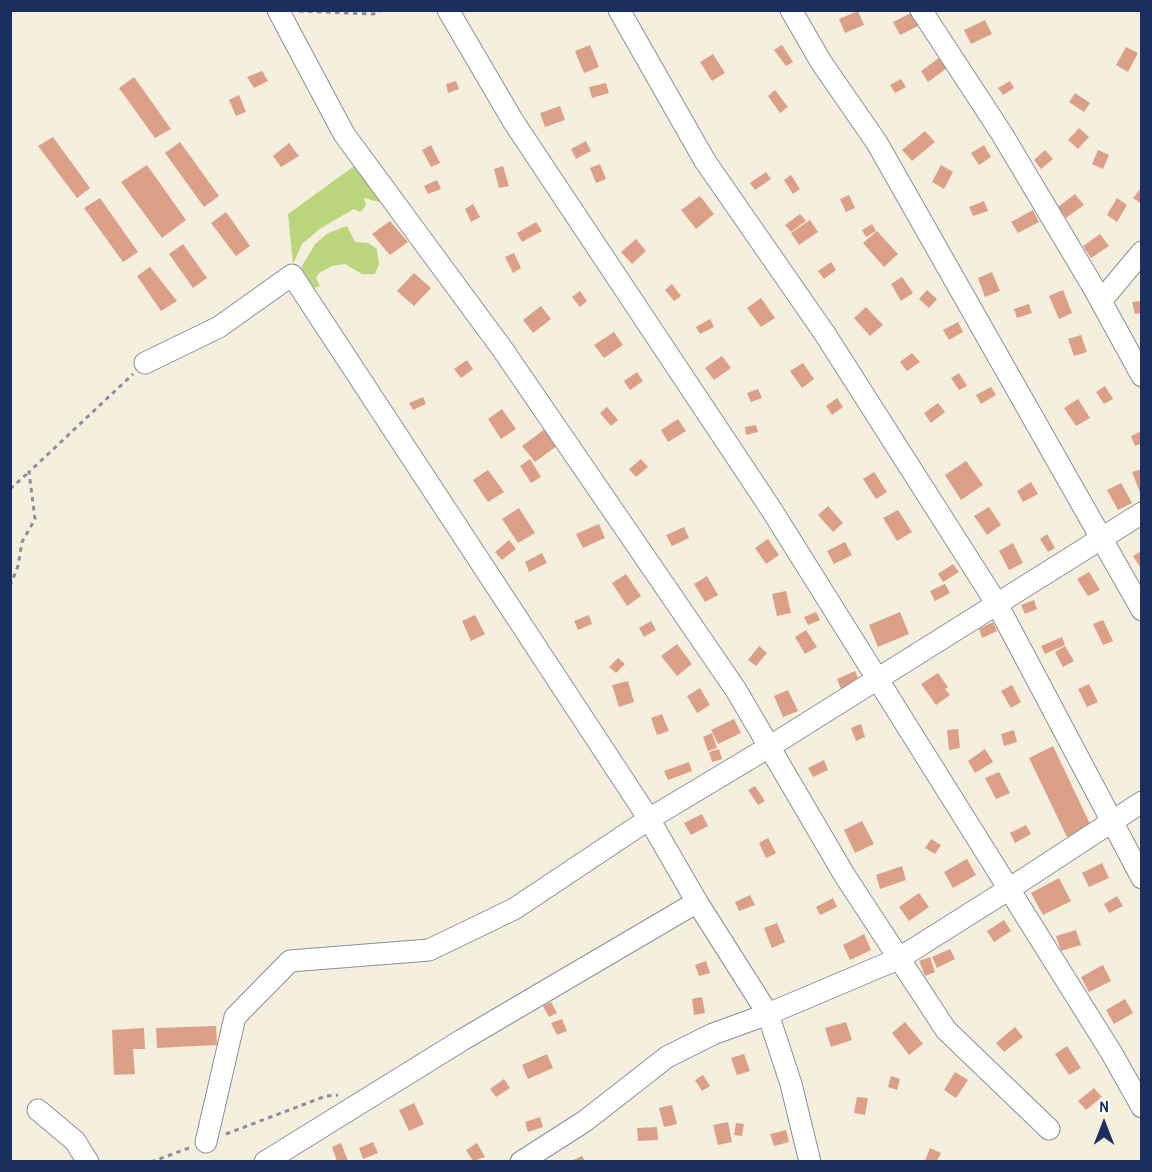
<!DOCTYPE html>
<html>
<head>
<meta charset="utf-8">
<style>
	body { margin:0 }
	#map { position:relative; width:1152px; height:1172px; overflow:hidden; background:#f5efde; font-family:"Patrick Hand",sans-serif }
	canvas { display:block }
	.frame { position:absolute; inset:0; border:12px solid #1b2f5e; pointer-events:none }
	.north { position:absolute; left:1074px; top:1094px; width:60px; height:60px; -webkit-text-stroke:4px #fff; paint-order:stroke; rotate:0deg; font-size:16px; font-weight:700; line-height:24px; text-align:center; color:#1b2f5e }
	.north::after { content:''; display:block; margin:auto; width:21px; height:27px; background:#1b2f5e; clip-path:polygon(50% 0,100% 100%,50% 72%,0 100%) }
</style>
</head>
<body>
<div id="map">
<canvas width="1152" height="1172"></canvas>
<div class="frame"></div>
<div class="north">N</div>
</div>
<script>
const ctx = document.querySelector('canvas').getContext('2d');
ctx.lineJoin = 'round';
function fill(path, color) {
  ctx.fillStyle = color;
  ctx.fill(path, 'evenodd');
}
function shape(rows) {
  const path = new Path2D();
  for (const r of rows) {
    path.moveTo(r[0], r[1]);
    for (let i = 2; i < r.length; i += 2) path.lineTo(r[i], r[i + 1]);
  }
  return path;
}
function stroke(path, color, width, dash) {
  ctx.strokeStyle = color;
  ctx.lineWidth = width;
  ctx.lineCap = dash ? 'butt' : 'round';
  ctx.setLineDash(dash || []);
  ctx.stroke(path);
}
fill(shape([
	[368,156,392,181,393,193,386,204,364,198,366,206,360,212,354,209,321,228,302,244,293,264,288,214],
	[347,226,355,242,368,243,377,249,379,264,375,274,362,274,345,264,332,266,319,273,316,278,320,286,314,288,301,275,301,268,315,244,328,233]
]), '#bbd67c');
fill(shape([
	[858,11,864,25,845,33,839,19],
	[913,12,920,25,900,35,893,22],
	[985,20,992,34,971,44,964,30],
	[590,45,599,67,584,73,575,51],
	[782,45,793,62,786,66,774,50],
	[1126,47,1138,53,1128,72,1116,65],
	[713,54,725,73,712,81,700,62],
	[939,58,947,68,928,82,921,71],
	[262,71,268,81,254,88,247,77],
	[134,77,171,129,155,138,119,88],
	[901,79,906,87,895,93,890,85],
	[456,81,459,89,448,93,446,84],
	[1010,81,1014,88,1003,95,998,88],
	[606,83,609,93,592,98,589,87],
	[775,90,788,107,780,113,768,96],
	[1075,93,1090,103,1084,112,1069,102],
	[239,95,246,112,236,116,229,100],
	[560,106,565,120,545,127,540,113],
	[1079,128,1089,137,1078,149,1068,140],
	[925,131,935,142,912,161,902,150],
	[53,137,90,188,77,198,38,146],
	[586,141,591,151,576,159,571,149],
	[180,142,219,196,204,207,165,153],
	[289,143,299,156,281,167,273,156],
	[431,145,440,163,431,167,422,150],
	[984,145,991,157,979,165,971,153],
	[1045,150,1053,159,1041,169,1034,160],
	[1098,150,1109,155,1103,169,1092,164],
	[600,164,606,179,596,183,590,168],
	[147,165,186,220,162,238,121,182],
	[941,165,953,172,944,189,932,182],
	[503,166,509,186,499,188,494,169],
	[766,172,771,179,755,190,750,183],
	[791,175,800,189,793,194,784,180],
	[437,180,441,189,428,194,424,186],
	[1142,187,1142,204,1133,198],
	[1075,194,1084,205,1066,218,1058,207],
	[849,195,855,208,846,212,840,199],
	[700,196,714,214,696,229,681,210],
	[100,198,138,252,123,262,84,208],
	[1117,198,1127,205,1117,222,1107,215],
	[984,201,988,211,973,216,969,207],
	[473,204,480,217,471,222,465,209],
	[1033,210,1039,222,1018,233,1011,222],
	[226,212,250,246,236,256,211,223],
	[800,214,806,221,791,232,785,225],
	[810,220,818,232,799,245,791,233],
	[390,221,408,242,390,255,372,234],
	[536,222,542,231,522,242,517,233],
	[872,224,876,231,866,237,862,230],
	[877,231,898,254,884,267,863,243],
	[1100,234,1109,246,1091,258,1083,246],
	[636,239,646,251,632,264,621,252],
	[183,244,207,278,193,288,169,254],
	[514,253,521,268,513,273,505,257],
	[831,262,836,270,824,279,818,271],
	[150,267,177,301,161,311,137,276],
	[992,272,1000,291,985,297,978,278],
	[414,273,431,288,414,306,397,291],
	[902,277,913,293,901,301,891,284],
	[672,284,681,296,674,301,665,290],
	[927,290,937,299,929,308,919,299],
	[1063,290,1072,313,1059,319,1049,296],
	[580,291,587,301,580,307,572,297],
	[761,298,775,318,761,327,747,308],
	[1141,301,1142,313,1135,314,1132,302],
	[1029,304,1032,313,1017,318,1014,309],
	[541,306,551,319,533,333,523,320],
	[866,307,883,325,870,336,854,318],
	[710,319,714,327,700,334,696,327],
	[958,322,963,332,949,340,943,330],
	[614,332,623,345,604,358,594,345],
	[1081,335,1087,352,1074,356,1068,339],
	[912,353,920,362,907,371,900,362],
	[722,356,731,368,714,380,705,368],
	[467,360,473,369,461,378,454,369],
	[803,363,814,379,802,388,790,371],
	[637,372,643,381,630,390,624,381],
	[959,373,967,386,959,390,951,378],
	[1105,386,1113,399,1104,404,1096,392],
	[991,387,996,395,981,404,976,395],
	[758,389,762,398,751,402,747,393],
	[423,397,426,404,413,410,409,403],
	[837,398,843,407,832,415,826,406],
	[1078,399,1090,418,1076,426,1064,408],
	[938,403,945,412,931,423,924,413],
	[607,407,618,420,611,426,600,413],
	[502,409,516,429,501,439,488,419],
	[678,419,686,431,668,442,661,430],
	[756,425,758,432,746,435,745,427],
	[545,429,558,445,535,462,522,446],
	[1142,431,1142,443,1135,446,1131,436],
	[530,459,541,477,531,483,520,466],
	[641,459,648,467,636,477,629,469],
	[966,461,983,485,961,500,945,475],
	[1142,469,1142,495,1141,495,1132,472],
	[488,470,504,492,488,502,473,480],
	[874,472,887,492,876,499,863,479],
	[1031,482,1038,494,1023,502,1017,491],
	[1121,483,1132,503,1118,510,1107,490],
	[828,506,843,523,833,532,818,515],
	[989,507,1001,525,987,535,974,516],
	[519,508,535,533,518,543,502,519],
	[898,510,912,532,897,541,883,518],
	[599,524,605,538,583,548,576,534],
	[684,527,689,538,672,546,666,535],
	[1047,534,1055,548,1048,552,1040,539],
	[768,539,779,555,766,564,755,548],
	[509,540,516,549,502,560,495,552],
	[845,542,852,555,834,564,827,551],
	[1013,543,1023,563,1009,570,999,551],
	[1142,551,1142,570,1133,556],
	[542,553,547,563,529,572,525,562],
	[953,564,959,572,943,582,938,574],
	[1089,572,1100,590,1088,596,1077,579],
	[626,574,641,596,627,606,612,583],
	[707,576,718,595,705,602,694,584],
	[945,584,950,593,935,601,930,591],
	[786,591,791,613,777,616,772,594],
	[1034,600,1037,609,1025,614,1021,605],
	[816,612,820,620,808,625,804,617],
	[900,612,909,634,878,647,869,625],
	[475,615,485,634,471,641,462,621],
	[589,615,592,624,578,630,574,621],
	[1103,620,1113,641,1103,645,1093,624],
	[651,621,656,630,644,637,639,628],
	[993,622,997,631,982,638,979,629],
	[806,630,817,647,805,654,795,637],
	[1062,637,1065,645,1045,654,1041,646],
	[677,644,692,664,677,676,661,656],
	[759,646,767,653,756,666,748,660],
	[1065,646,1074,661,1063,667,1055,652],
	[618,658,625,664,616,673,609,667],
	[855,671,859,681,841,689,837,679],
	[938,673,948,687,945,689,950,695,936,705,921,684],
	[628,681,634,702,619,707,612,685],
	[1089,684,1098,702,1087,707,1078,689],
	[1012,685,1021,702,1011,708,1001,691],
	[700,688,710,705,697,713,687,696],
	[788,690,798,711,783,717,774,696],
	[662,714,669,731,657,735,651,718],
	[734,719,741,733,718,744,711,730],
	[861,724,865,737,856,741,851,728],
	[958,729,960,748,949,750,947,730],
	[1014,730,1017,742,1004,746,1001,734],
	[712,733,717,748,708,751,703,737],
	[1053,746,1091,826,1067,837,1029,758],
	[719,749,722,759,712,762,709,752],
	[985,749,993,762,975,773,968,761],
	[824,760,828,770,813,777,808,768],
	[689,762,692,771,668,780,664,771],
	[999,772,1010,793,996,799,985,778],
	[755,786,765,801,758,805,748,790],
	[702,814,708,826,691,835,684,823],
	[862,821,874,844,855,853,844,830],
	[1026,825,1031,834,1015,843,1010,833],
	[768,838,776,853,766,858,759,843],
	[931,839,941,845,935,854,925,848],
	[967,859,976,875,953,888,944,872],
	[1102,863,1109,878,1089,887,1082,873],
	[902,866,906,880,880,889,876,875],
	[1059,878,1071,901,1043,915,1031,893],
	[919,893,929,907,909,921,899,907],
	[750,895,755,905,739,911,735,902],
	[1117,896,1123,906,1109,913,1104,904],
	[833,898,837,907,820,915,816,907],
	[1004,920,1011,931,994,942,987,931],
	[777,923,785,942,772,948,764,928],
	[1076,930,1081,945,1061,951,1056,936],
	[864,934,871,950,850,960,843,945],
	[950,949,955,959,937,968,932,957],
	[930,957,935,972,925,976,919,961],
	[706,961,710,973,699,976,695,965],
	[1103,965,1111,981,1089,992,1081,977],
	[702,997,705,1013,694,1015,692,999],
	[1125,999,1133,1013,1114,1024,1106,1010],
	[551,1002,557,1013,549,1017,543,1006],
	[562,1019,567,1031,557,1035,551,1023],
	[846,1022,852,1040,831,1047,825,1028],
	[905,1022,923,1044,909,1055,892,1033],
	[216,1026,217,1045,157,1048,156,1028],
	[1015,1027,1023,1037,1004,1052,996,1043],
	[144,1028,145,1049,133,1049,135,1074,114,1075,112,1030],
	[1067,1046,1081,1068,1069,1075,1055,1054],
	[547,1054,553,1068,528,1079,522,1065],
	[744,1054,750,1071,737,1075,731,1058],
	[955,1072,968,1080,956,1098,944,1090],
	[703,1075,710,1086,702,1091,695,1080],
	[891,1076,900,1079,897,1090,888,1087],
	[504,1079,510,1088,496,1097,490,1089],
	[1094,1088,1102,1097,1086,1110,1078,1101],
	[857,1097,868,1098,865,1115,854,1113],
	[414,1103,424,1124,409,1131,399,1110],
	[672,1105,677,1124,664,1127,659,1108],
	[540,1117,543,1127,528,1132,525,1122],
	[728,1122,732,1142,718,1145,713,1125],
	[736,1123,744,1124,742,1136,734,1135],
	[657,1127,658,1140,638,1141,637,1128],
	[786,1130,789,1142,774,1146,770,1134],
	[373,1142,378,1153,363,1159,359,1148],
	[341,1143,348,1161,337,1161,332,1147],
	[477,1143,485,1157,473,1161,466,1150],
	[930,1148,941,1153,937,1161,925,1161],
	[582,1156,585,1161,571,1161]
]), '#dca089');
const minor = shape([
	[278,10,344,134,503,350,736,690,845,876,946,1030,1049,1129],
	[448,10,513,121,771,509,1111,1052,1142,1107],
	[619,10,705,161,825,334,997,604,1142,878],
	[791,10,821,62,877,143,1142,610],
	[921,10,1002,134,1092,285,1142,376],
	[1101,301,1142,252],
	[145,363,219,327,292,275,649,819,697,902,768,1014,791,1084,810,1162],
	[38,1110,75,1141,88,1162],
	[206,1142,235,1017,290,961,429,950,514,909,649,819,769,747,1142,513],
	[265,1162,462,1040,697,902],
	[521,1162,585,1121,667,1057,713,1034,768,1014,898,959,1009,889,1142,802]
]);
stroke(minor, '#888f9e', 23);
stroke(shape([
	[299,11,373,14,383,10],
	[10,489,29,472],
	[10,586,18,566,22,542,35,519,29,472,133,374],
	[226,1134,326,1096,338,1095],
	[151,1162,189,1148]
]), '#888f9e', 3, [4.5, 4.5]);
stroke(minor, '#fff', 21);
</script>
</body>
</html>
